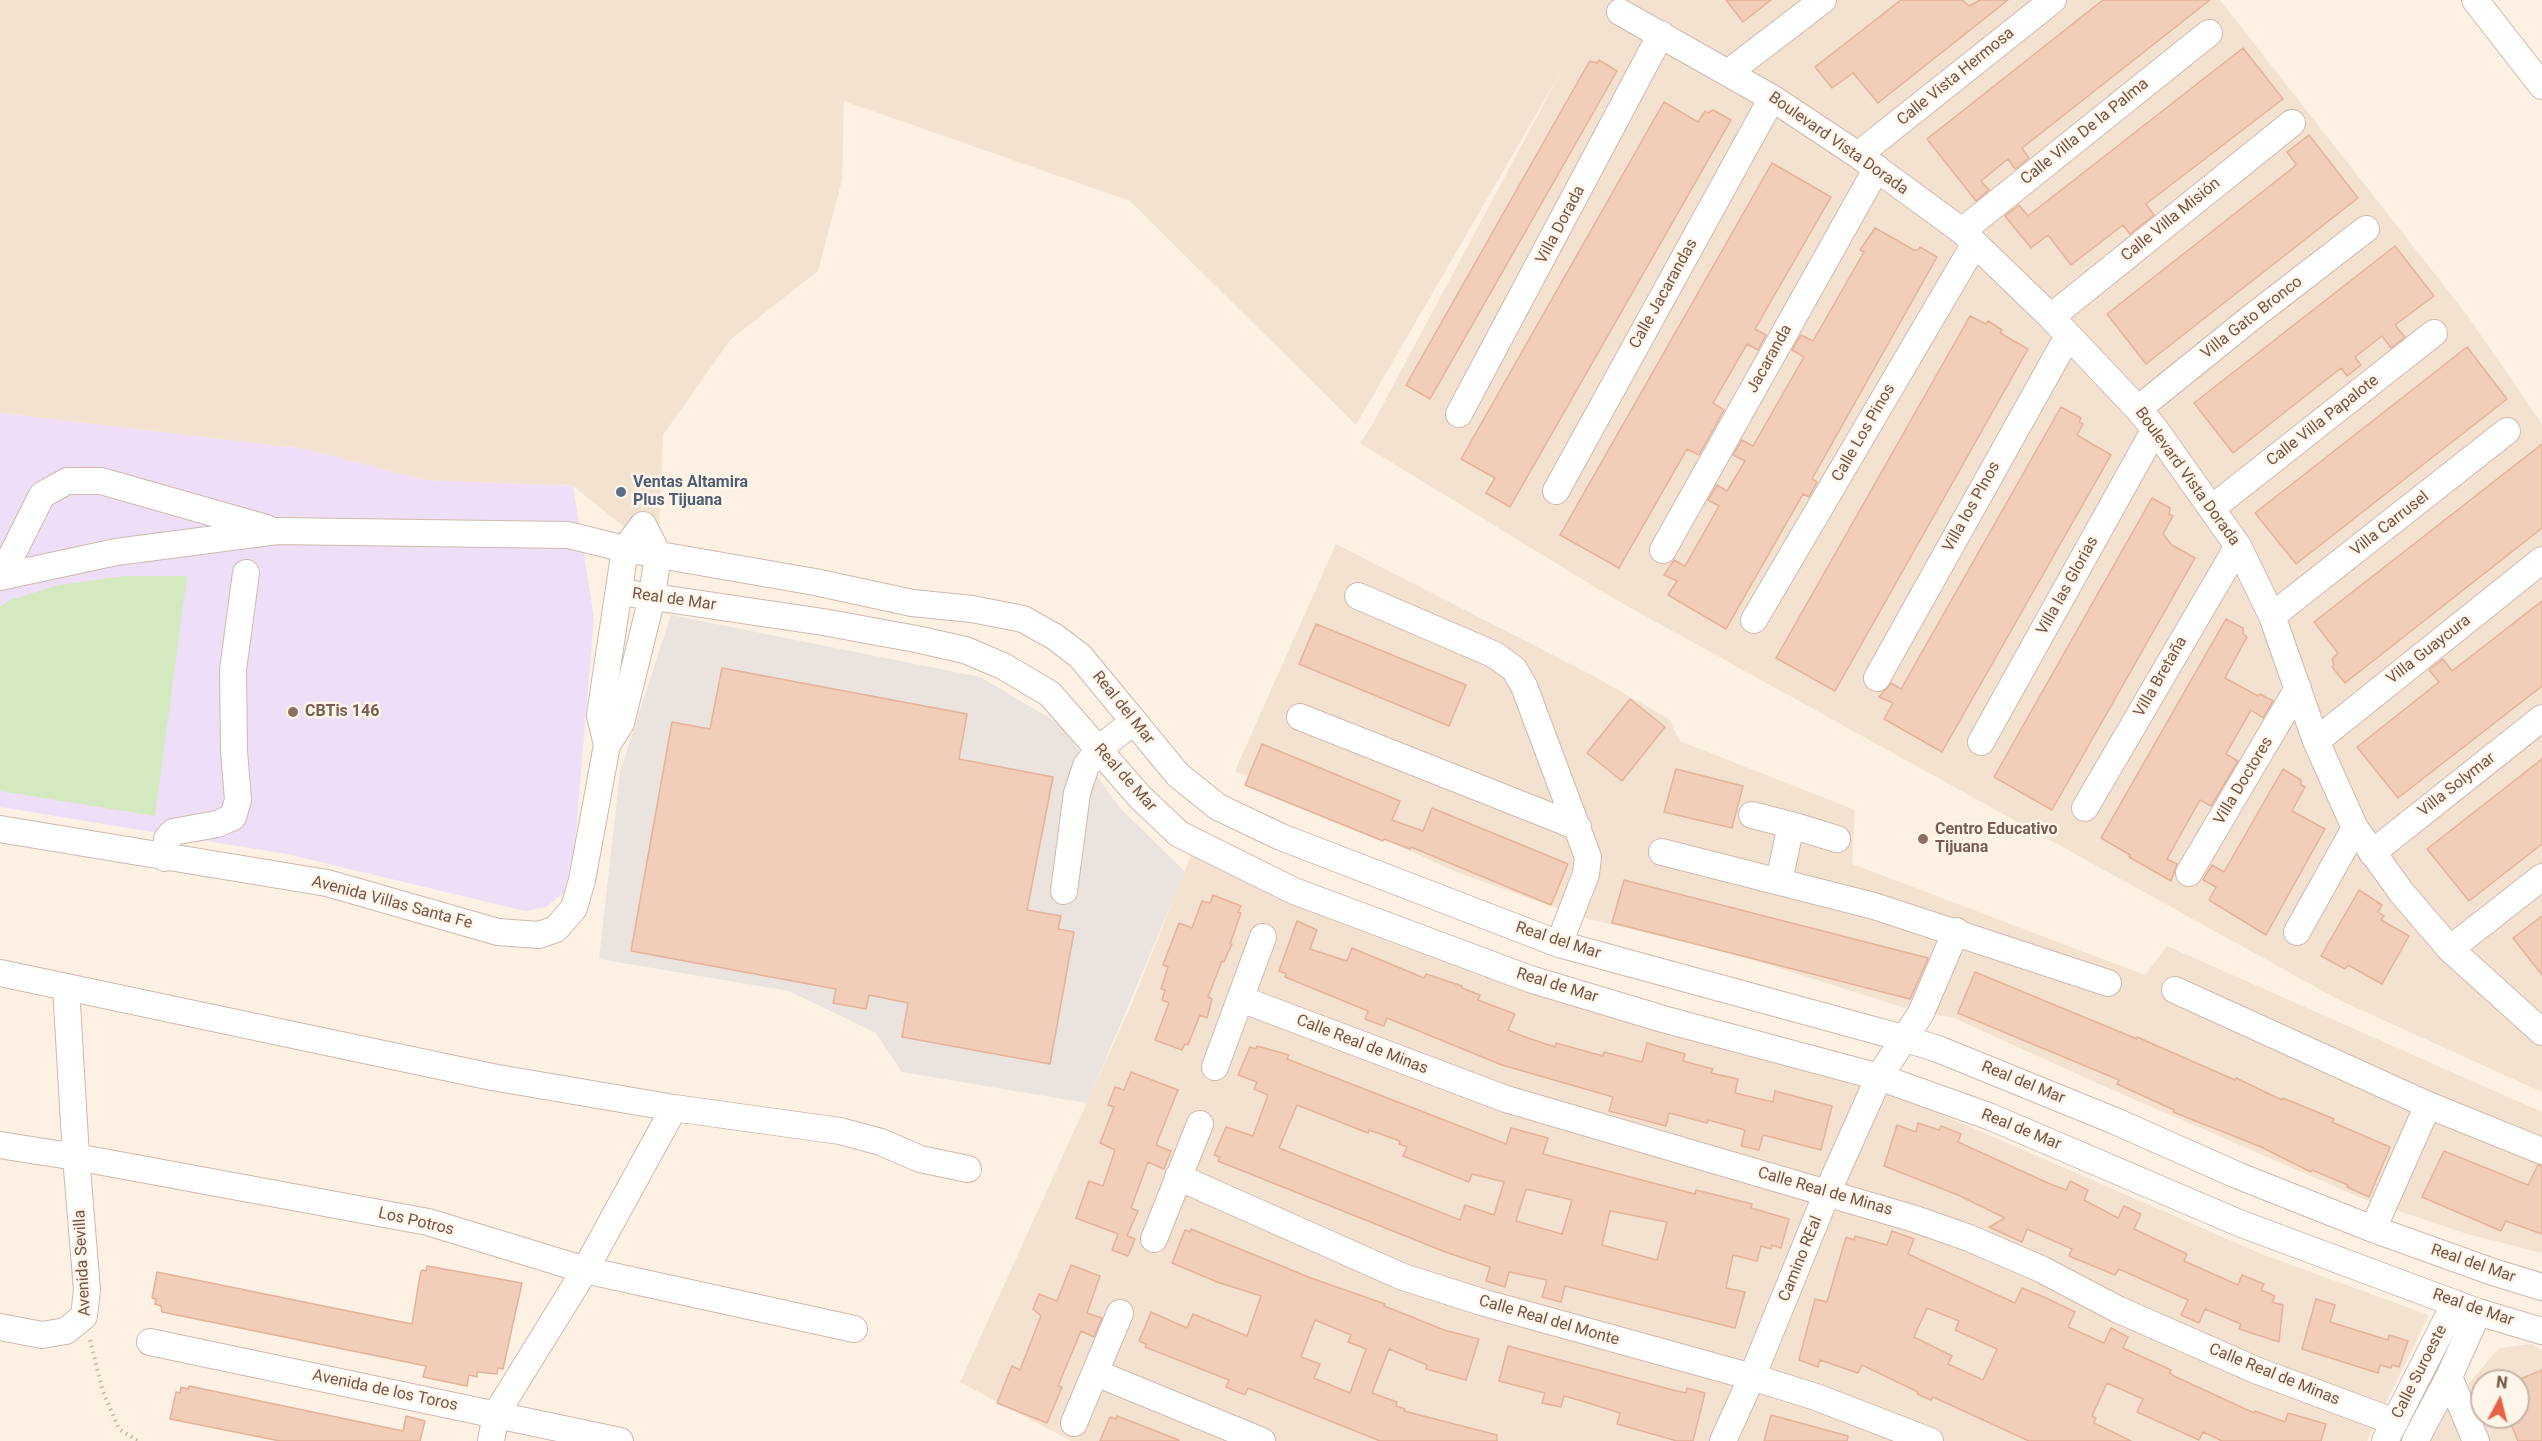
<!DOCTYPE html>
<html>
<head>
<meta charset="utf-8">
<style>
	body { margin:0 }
	#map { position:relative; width:2542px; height:1441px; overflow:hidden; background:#fcf1e2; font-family:Roboto,sans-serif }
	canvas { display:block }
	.north { position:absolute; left:2470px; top:1369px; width:60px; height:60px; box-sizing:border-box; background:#fff5e8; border:2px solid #c7b5a8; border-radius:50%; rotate:7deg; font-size:16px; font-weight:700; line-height:24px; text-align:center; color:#745548 }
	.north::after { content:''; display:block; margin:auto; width:21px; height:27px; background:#e96144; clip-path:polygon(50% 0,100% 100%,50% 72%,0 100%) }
</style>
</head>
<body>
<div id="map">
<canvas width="2542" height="1441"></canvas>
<div class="north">N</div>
</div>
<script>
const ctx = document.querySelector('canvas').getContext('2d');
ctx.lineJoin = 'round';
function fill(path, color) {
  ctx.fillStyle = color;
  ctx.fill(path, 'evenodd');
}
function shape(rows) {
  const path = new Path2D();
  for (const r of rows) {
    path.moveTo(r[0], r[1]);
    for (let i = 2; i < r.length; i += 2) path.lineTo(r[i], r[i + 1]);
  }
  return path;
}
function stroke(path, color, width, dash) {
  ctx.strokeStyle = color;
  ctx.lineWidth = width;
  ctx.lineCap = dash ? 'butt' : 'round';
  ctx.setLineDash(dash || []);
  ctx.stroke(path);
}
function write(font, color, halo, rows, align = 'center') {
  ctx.font = font + ' Roboto,sans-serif';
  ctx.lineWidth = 5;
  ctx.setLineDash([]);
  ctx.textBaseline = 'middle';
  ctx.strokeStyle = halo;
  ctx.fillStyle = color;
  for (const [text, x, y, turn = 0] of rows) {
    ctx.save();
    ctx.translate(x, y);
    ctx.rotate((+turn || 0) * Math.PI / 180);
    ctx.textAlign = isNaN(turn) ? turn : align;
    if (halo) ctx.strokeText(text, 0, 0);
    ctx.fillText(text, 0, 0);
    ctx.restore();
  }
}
fill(shape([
	[0,0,2220,0,2467,315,2542,424,2542,1092,2339,1000,1611,597,1360,443,1372,425,1563,68,1356,425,1130,201,844,101,842,180,818,271,730,340,663,435,658,554,573,486,425,480,305,449,0,413],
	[1336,544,1588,673,1669,719,1680,741,1855,810,1852,864,2145,975,2167,946,2542,1112,2542,1253,2467,1234,2366,1200,2108,1088,1954,1018,1908,1009,1735,954,1588,919,1456,872,1235,771],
	[1192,853,1888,1091,2264,1255,2429,1315,2367,1441,1071,1441,960,1382,1133,1001],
	[2531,1344,2542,1350,2542,1441,2427,1441,2453,1402,2499,1348],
	[2482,1381,2518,1381,2518,1417,2482,1417]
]), '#f4e2d0');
fill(shape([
	[671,615,980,677,1060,724,1119,807,1185,872,1087,1103,902,1072,876,1033,789,991,599,959,620,772]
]), '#ebe3dd');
fill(shape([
	[0,413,305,449,425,480,573,486,594,618,575,843,564,893,546,907,525,911,287,854,0,807]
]), '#eedef8');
fill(shape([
	[125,576,187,576,155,816,0,791,0,607,10,600,59,585]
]), '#d3eac0');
const building = shape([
	[1726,0,1771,0,1743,22,1726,0],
	[1901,0,1962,0,1969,6,1980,0,2008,0,1878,103,1853,73,1832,88,1815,67,1901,0],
	[2103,0,2210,0,2022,148,2029,158,2015,169,2008,159,1981,181,1989,190,1976,201,1927,139,2103,0],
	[2243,48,2283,99,2146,204,2154,215,2130,234,2123,225,2071,265,2048,235,2031,248,2005,216,2019,205,2028,216,2243,48],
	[1599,60,1617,71,1430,399,1406,385,1580,78,1590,61,1597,63,1599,60],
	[1664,102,1698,122,1705,111,1708,113,1713,110,1731,120,1510,507,1486,493,1495,478,1461,459,1664,102],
	[2309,135,2358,198,2146,364,2107,314,2294,167,2296,164,2287,152,2309,135],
	[1772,163,1831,197,1755,329,1766,335,1758,350,1747,344,1713,403,1724,410,1699,455,1687,449,1619,568,1560,535,1772,163],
	[1875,228,1914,250,1918,250,1920,247,1937,257,1812,479,1817,482,1809,497,1803,494,1726,629,1668,595,1677,581,1664,575,1674,560,1685,566,1719,506,1708,500,1717,485,1727,491,1745,461,1733,455,1742,440,1753,446,1804,357,1792,350,1801,335,1813,341,1864,252,1860,250,1875,228],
	[2395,246,2434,296,2395,325,2405,337,2391,348,2382,336,2355,357,2361,365,2347,376,2341,368,2233,453,2194,403,2395,246],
	[1970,316,1986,324,1988,321,2002,330,2000,333,2028,349,1835,691,1776,658,1970,316],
	[2467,347,2507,399,2296,564,2255,513,2467,347],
	[2061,407,2081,418,2079,422,2083,424,2077,435,2111,455,1942,752,1884,719,1893,703,1879,697,1891,683,1901,689,2061,407],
	[2542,444,2542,528,2345,683,2332,667,2334,665,2332,659,2338,653,2314,622,2542,444],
	[2152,498,2170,508,2169,514,2173,516,2163,534,2172,545,2195,558,2052,810,1994,777,2152,498],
	[2542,601,2542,686,2398,798,2357,747,2439,682,2429,670,2443,659,2452,671,2542,601],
	[2226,619,2243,628,2243,634,2247,637,2225,678,2258,696,2260,694,2273,701,2263,718,2251,710,2226,754,2238,761,2211,806,2200,800,2167,859,2177,864,2171,881,2129,857,2130,855,2101,838,2226,619],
	[1316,624,1466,685,1449,726,1299,664,1316,624],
	[722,668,967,714,959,759,1053,777,1027,910,1061,916,1058,929,1074,932,1050,1064,902,1037,908,1003,869,995,866,1009,833,1003,836,989,631,951,672,722,710,729,722,668],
	[1630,699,1665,727,1622,781,1587,753,1630,699],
	[1262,744,1400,801,1392,820,1423,831,1432,808,1568,864,1551,905,1411,847,1410,849,1384,839,1383,841,1245,785,1262,744],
	[2542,759,2542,844,2469,901,2427,849,2542,759],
	[1676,769,1743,786,1732,828,1664,812,1676,769],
	[2283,769,2301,780,2301,785,2305,787,2292,811,2325,829,2266,935,2209,900,2216,887,2203,880,2212,865,2224,872,2283,769],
	[1624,880,1928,958,1927,961,1910,999,1625,926,1612,923,1624,880],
	[2359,890,2382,905,2378,912,2384,916,2381,920,2409,936,2382,984,2348,965,2345,969,2321,956,2359,890],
	[1213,895,1241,906,1238,912,1241,913,1230,944,1232,944,1224,962,1222,961,1208,997,1212,999,1207,1018,1200,1015,1188,1045,1185,1044,1182,1050,1155,1040,1169,1003,1162,1000,1165,990,1161,989,1168,967,1163,965,1179,923,1192,928,1202,901,1210,903,1213,895],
	[2542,916,2542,975,2513,938,2542,916],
	[1297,921,1317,930,1310,949,1347,961,1352,948,1424,978,1426,974,1462,986,1462,988,1480,995,1478,1000,1515,1014,1508,1030,1525,1037,1555,1047,1556,1043,1603,1056,1604,1052,1642,1062,1647,1043,1685,1054,1683,1061,1713,1069,1711,1073,1738,1079,1735,1093,1773,1102,1775,1091,1832,1106,1821,1150,1763,1135,1759,1150,1741,1146,1745,1130,1708,1120,1707,1123,1669,1113,1666,1126,1609,1111,1613,1097,1502,1065,1387,1018,1384,1026,1365,1019,1368,1011,1285,977,1286,974,1279,971,1297,921],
	[1975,972,2137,1039,2137,1037,2235,1080,2236,1078,2282,1100,2283,1098,2334,1119,2332,1122,2390,1147,2369,1197,2347,1187,2348,1185,2312,1170,2311,1172,2261,1147,2173,1112,2174,1110,2117,1084,2119,1080,1958,1013,1975,972],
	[1257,1046,1289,1055,1287,1059,1506,1144,1511,1128,1548,1138,1543,1154,1695,1194,1696,1190,1752,1204,1751,1208,1789,1219,1781,1248,1772,1245,1771,1249,1761,1246,1757,1261,1733,1255,1726,1288,1745,1292,1735,1328,1565,1286,1561,1302,1542,1297,1547,1280,1509,1272,1505,1287,1486,1281,1490,1267,1448,1253,1218,1161,1220,1157,1214,1155,1226,1127,1253,1136,1268,1095,1254,1089,1257,1082,1238,1075,1250,1047,1256,1049,1257,1046],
	[1297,1105,1368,1133,1369,1130,1400,1141,1399,1144,1407,1147,1403,1156,1469,1182,1472,1174,1504,1182,1494,1215,1465,1205,1460,1220,1279,1148,1297,1105],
	[1526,1189,1572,1200,1562,1234,1516,1221,1526,1189],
	[1610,1211,1667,1222,1657,1260,1602,1245,1610,1211],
	[1131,1072,1178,1090,1156,1145,1171,1151,1164,1169,1148,1162,1131,1208,1138,1211,1127,1236,1135,1239,1128,1256,1112,1250,1118,1234,1076,1218,1089,1181,1103,1186,1115,1150,1100,1143,1114,1107,1108,1105,1115,1087,1124,1090,1131,1072],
	[1918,1123,1939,1130,1941,1126,1961,1134,1958,1142,2048,1183,2066,1190,2070,1181,2088,1190,2084,1200,2118,1218,2124,1206,2141,1214,2134,1229,2187,1254,2184,1261,2238,1285,2242,1275,2264,1284,2261,1290,2275,1296,2272,1302,2283,1305,2279,1342,2239,1329,2241,1324,2205,1309,2199,1323,2181,1315,2188,1300,2119,1269,2115,1275,2069,1256,2072,1249,2027,1229,2022,1242,1989,1227,2005,1218,1958,1195,1884,1166,1897,1125,1916,1132,1918,1123],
	[2444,1151,2528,1185,2538,1165,2542,1166,2542,1234,2506,1221,2501,1231,2422,1197,2444,1151],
	[1191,1229,1311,1278,1385,1304,1384,1306,1402,1313,1444,1330,1479,1339,1466,1380,1426,1369,1427,1365,1389,1349,1372,1393,1397,1402,1396,1406,1405,1409,1404,1411,1497,1435,1497,1441,1380,1441,1248,1388,1245,1395,1226,1387,1229,1380,1145,1347,1146,1344,1139,1341,1151,1312,1187,1328,1193,1314,1247,1336,1261,1296,1217,1282,1172,1263,1185,1230,1190,1232,1191,1229],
	[1315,1320,1351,1335,1348,1342,1366,1349,1350,1393,1314,1378,1320,1364,1301,1357,1315,1320],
	[1892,1231,1914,1239,1908,1254,2015,1303,2022,1288,2044,1297,2075,1312,2068,1327,2104,1343,2111,1328,2128,1337,2123,1348,2171,1370,2170,1373,2174,1376,2254,1413,2255,1411,2285,1422,2288,1413,2326,1424,2321,1441,2222,1441,2203,1432,2199,1440,2137,1412,2143,1399,2107,1383,2092,1416,2096,1418,2094,1423,2131,1441,2029,1441,1933,1397,1931,1400,1917,1394,1918,1392,1862,1365,1858,1373,1820,1360,1818,1367,1799,1360,1815,1299,1827,1302,1846,1237,1854,1240,1855,1236,1887,1245,1892,1231],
	[1927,1308,1959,1321,1955,1330,1997,1349,1983,1380,1948,1364,1952,1356,1914,1337,1927,1308],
	[1071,1265,1100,1276,1087,1313,1102,1318,1094,1337,1081,1331,1058,1386,1062,1387,1047,1423,997,1403,1012,1366,1020,1370,1041,1316,1033,1309,1039,1294,1057,1301,1071,1265],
	[427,1266,522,1283,503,1369,498,1368,497,1374,477,1372,477,1377,469,1375,467,1386,423,1377,426,1366,162,1312,161,1306,155,1304,156,1299,152,1298,157,1272,412,1324,420,1275,422,1270,426,1271,427,1266],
	[2316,1299,2335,1305,2330,1322,2388,1340,2389,1335,2408,1341,2399,1367,2392,1365,2391,1368,2380,1365,2378,1373,2302,1349,2316,1299],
	[1508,1346,1673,1390,1686,1393,1687,1388,1705,1393,1693,1441,1677,1441,1617,1424,1620,1413,1582,1401,1564,1396,1561,1407,1542,1403,1545,1393,1499,1381,1508,1346],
	[2542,1370,2542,1441,2518,1441,2508,1417,2518,1417,2518,1380,2542,1370],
	[189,1386,403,1431,406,1416,425,1421,420,1441,280,1441,170,1419,176,1392,180,1393,181,1387,188,1389,189,1386],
	[1771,1415,1848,1436,1847,1441,1764,1441,1771,1415],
	[1117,1416,1179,1440,1179,1441,1100,1441,1110,1417,1116,1419,1117,1416]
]);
fill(building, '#f2cdb9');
stroke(building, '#e5b299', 1.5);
const minor = shape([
	[2475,0,2542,86],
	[1620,12,1772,98,1858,155,1962,231,2051,317,2138,409,2155,429,2238,546,2272,616,2316,741,2355,828,2402,893,2450,949,2542,1032],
	[1729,72,1823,0],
	[1858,155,2053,0],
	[1962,231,2209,33],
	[2051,317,2292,123],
	[2138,409,2252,317,2366,229],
	[1459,414,1661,34],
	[1556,491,1772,98],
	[2212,508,2434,333],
	[1663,550,1877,168],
	[2,575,42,495,67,481,101,481,266,528],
	[0,577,116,552,277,531,568,535,625,549,815,582,912,603,972,609,1023,619,1055,637,1080,656,1178,775,1218,807,1281,837,1559,944,1903,1038,1938,1049,2115,1121,2239,1176,2373,1229,2493,1272,2542,1287],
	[620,592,823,622,916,639,965,650,1003,666,1050,694,1140,797,1179,834,1294,891,1530,979,1663,1019,1879,1077,1991,1117,2239,1223,2478,1312,2542,1331],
	[1358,596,1495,655,1514,669,1524,686,1588,857,1586,874,1559,944],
	[2272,616,2507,431],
	[1754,620,1974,245],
	[1877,678,2068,336],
	[1300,717,1578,827],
	[2316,741,2542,560],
	[1981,742,2155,429],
	[2085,808,2238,546],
	[1752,815,1791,825],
	[0,829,327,883,498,932,539,935,556,929,574,908,582,880,607,745,621,723,652,597,658,554,643,525,625,549,600,715,607,745],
	[1662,852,1874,906,2108,983],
	[2372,853,2542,718],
	[165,858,167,839,173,832,217,824,233,817,238,800,234,751,233,670,246,573],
	[2189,873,2298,688],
	[1779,881,1791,825,1837,839],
	[1064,891,1077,793,1086,766,1099,749,1134,721],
	[2297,932,2355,828],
	[2450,949,2542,877],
	[0,973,492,1077,674,1108],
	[2175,990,2428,1105,2542,1151],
	[1241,999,1506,1099,1915,1219,1969,1238,2041,1269,2117,1309,2258,1371,2395,1422],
	[1215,1067,1263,937],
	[0,1145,76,1157,428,1222,585,1270,854,1329],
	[1178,1177,1403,1277,1485,1303,1752,1377,1816,1397,1930,1441],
	[2373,1229,2428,1105],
	[1154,1239,1200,1124],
	[0,1327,42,1335,66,1331,84,1316,87,1290,76,1157,66,987],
	[150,1342,620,1441],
	[1096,1373,1262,1441],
	[2449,1377,2476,1441],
	[1074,1423,1120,1313],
	[491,1441,496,1414,585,1270,674,1108,840,1131,881,1142,920,1159,968,1169],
	[1723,1441,1752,1377,1827,1193,1879,1077,1921,1013,1956,931],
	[2385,1441,2455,1303],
	[2415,1441,2449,1377,2478,1312]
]);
stroke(minor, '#d0b9ab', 28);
stroke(shape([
	[90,1340,103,1392,119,1429,138,1441]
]), '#d7b09c', 4, [1.5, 4.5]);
stroke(minor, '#fff', 26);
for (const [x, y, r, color] of [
	[621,492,6,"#5c6f8a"],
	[293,712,6,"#8d6e63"],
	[1923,839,6,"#8d6e63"]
]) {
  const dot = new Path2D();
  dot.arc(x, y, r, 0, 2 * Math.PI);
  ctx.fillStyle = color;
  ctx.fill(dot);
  stroke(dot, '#fff5e8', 2);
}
write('16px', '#745548', '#fff5e8', [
	["Calle Vista Hermosa",1956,77,-39],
	["Calle Villa De la Palma",2085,132,-39],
	["Boulevard Vista Dorada",1838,144,35],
	["Calle Villa Misión",2171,220,-39],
	["Villa Dorada",1561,225,-62],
	["Calle Jacarandas",1664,294,-61],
	["Villa Gato Bronco",2252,318,-38],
	["Jacaranda",1770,359,-61],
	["Calle Villa Papalote",2323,421,-38],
	["Calle Los Pinos",1864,433,-60],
	["Boulevard Vista Dorada",2187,477,54],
	["Villa los PInos",1972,507,-61],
	["Villa Carrusel",2390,524,-38],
	["Villa las Glorias",2068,586,-61],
	["Real de Mar",674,600,8],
	["Villa Guaycura",2429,650,-38],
	["Villa Bretaña",2161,677,-60],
	["Real del Mar",1123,708,51],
	["Real de Mar",1125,778,48],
	["Villa Doctores",2244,781,-59],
	["Villa Solymar",2457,785,-38],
	["Avenida Villas Santa Fe",392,903,15],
	["Real del Mar",1558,941,18],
	["Real de Mar",1557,986,17],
	["Calle Real de Minas",1362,1045,21],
	["Real del Mar",2023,1083,22],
	["Real de Mar",2021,1130,22],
	["Calle Real de Minas",1825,1192,16],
	["Los Potros",416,1222,13],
	["Camino REal",1801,1259,-68],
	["Avenida Sevilla",83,1263,-93],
	["Real del Mar",2473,1264,19],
	["Real de Mar",2473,1308,19],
	["Calle Real del Monte",1549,1321,16],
	["Calle Suroeste",2420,1372,-63],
	["Calle Real de Minas",2274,1375,22],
	["Avenida de los Toros",385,1391,12]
]);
write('bold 16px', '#4e5e75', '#fff5e8', [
	["Ventas Altamira",633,483],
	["Plus Tijuana",633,501]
], 'left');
write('bold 16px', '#785e54', '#fff5e8', [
	["CBTis 146",305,712],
	["Centro Educativo",1935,830],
	["Tijuana",1935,848]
], 'left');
</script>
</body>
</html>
